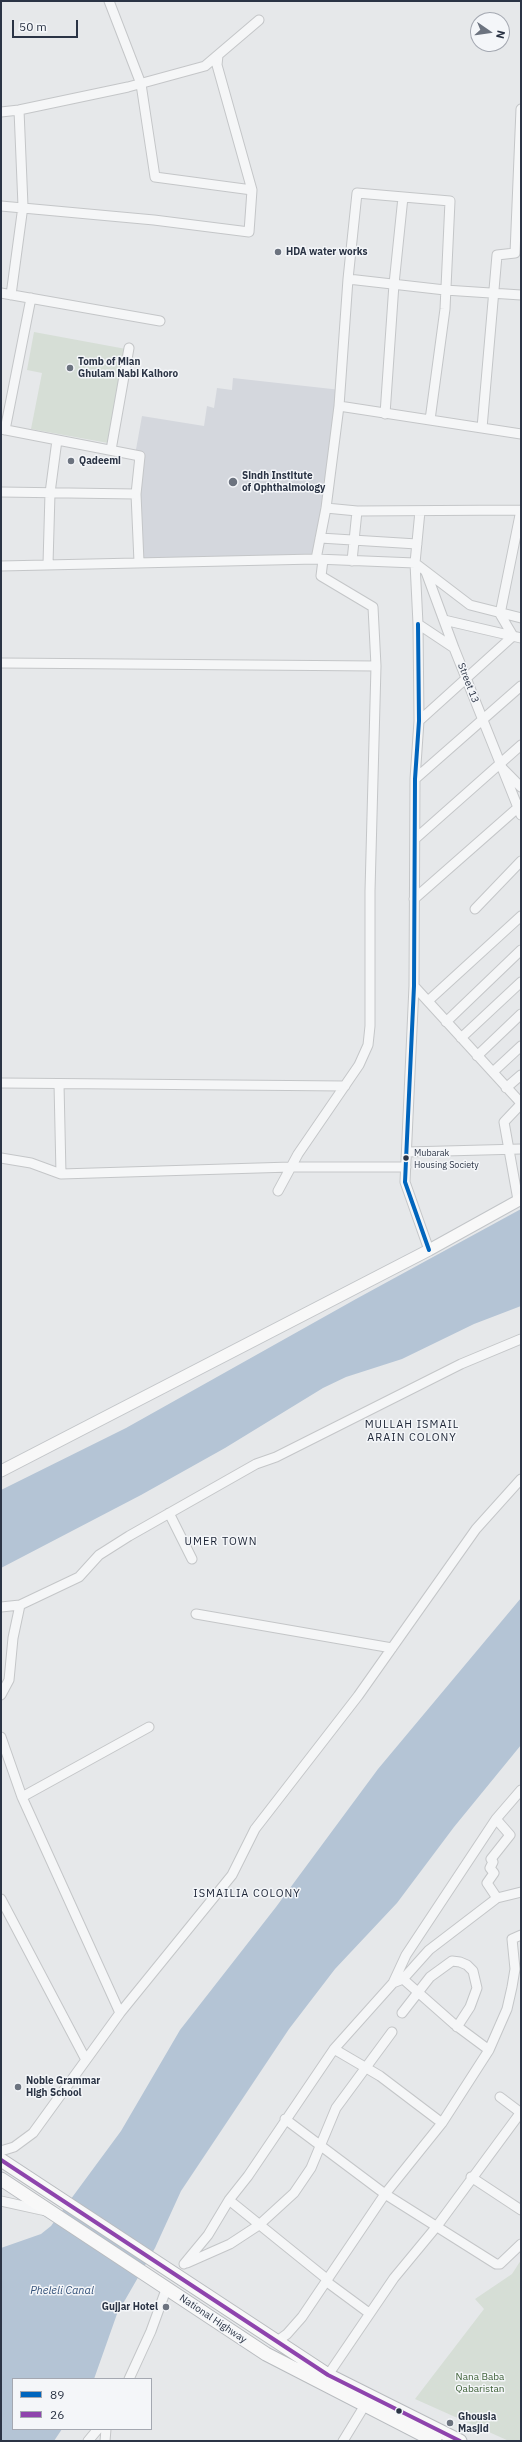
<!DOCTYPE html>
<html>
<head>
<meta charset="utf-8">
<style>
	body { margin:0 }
	#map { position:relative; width:522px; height:2442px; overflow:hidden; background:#e6e8ea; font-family:"IBM Plex Sans",sans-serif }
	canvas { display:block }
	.frame { position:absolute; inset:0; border:2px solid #2b3445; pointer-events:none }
	.legend { position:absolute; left:12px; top:2378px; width:140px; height:52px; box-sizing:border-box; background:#f4f6f9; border:1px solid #a4a8b1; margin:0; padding:5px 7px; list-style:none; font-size:12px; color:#2b3445 }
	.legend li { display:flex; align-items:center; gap:8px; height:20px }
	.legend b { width:20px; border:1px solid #a4a8b1 }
	.north { position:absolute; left:470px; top:12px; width:40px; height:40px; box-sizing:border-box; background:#f4f6f9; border:1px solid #a4a8b1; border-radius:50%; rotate:103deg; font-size:11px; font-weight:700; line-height:16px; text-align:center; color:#2b3445 }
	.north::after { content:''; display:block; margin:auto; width:14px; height:18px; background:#6c737f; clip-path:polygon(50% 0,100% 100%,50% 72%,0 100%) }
	.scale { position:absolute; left:12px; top:20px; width:66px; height:18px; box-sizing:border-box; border:2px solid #2b3445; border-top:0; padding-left:5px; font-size:12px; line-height:14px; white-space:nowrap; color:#2b3445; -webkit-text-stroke:3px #f4f6f9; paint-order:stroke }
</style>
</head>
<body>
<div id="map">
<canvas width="522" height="2442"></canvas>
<div class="frame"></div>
<ul class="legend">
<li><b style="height:5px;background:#0065bd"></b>89</li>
<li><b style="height:5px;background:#8e44ad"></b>26</li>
</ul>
<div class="north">N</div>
<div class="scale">50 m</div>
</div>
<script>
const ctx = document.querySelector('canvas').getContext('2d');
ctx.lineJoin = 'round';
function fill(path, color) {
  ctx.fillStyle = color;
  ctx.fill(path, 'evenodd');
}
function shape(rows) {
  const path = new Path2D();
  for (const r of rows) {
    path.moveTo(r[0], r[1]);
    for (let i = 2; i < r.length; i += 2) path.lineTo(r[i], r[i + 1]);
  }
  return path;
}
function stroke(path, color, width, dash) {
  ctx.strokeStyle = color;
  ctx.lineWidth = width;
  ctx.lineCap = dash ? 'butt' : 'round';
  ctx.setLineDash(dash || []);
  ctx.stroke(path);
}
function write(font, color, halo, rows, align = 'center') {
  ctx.font = font + ' "IBM Plex Sans",sans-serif';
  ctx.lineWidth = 3;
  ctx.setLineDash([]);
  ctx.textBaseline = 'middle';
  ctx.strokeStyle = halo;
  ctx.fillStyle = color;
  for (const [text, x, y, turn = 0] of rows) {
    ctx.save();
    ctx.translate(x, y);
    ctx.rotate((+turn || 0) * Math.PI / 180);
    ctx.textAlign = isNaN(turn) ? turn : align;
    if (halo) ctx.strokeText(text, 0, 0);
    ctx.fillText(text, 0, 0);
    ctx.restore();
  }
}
fill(shape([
	[233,378,341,390,316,559,139,562,135,455,142,416,204,426,207,406,214,408,217,388,232,390]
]), '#d4d7dd');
fill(shape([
	[34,332,126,349,108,443,31,429,42,373,27,370],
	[521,2260,521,2441,509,2441,415,2399,484,2309,475,2299,512,2274]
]), '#d6ded6');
fill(shape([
	[521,1209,521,1306,474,1324,402,1359,346,1377,323,1388,225,1448,141,1495,1,1568,1,1490,126,1428,356,1299],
	[521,1598,521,1745,454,1827,397,1903,335,1969,289,2029,181,2191,155,2248,117,2314,94,2379,13,2379,13,2429,62,2429,54,2441,1,2441,1,2248,41,2234,51,2226,121,2131,180,2030,276,1907,378,1769]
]), '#b4c4d5');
const minor = shape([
	[109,1,141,84,155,177,252,190],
	[1,112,19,110,128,87,205,66,259,20],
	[1,206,154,220,249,232,252,190,217,65,218,55],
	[348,279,445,290,521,295],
	[1,293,160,321],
	[11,295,23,206,19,110],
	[339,406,521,434],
	[385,414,394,284,403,197],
	[482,428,497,255,515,253,521,109],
	[1,429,140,456,136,494,139,562],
	[5,430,31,298],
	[111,450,129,348],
	[1,492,136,494],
	[326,508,357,511,521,510],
	[420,511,415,563,418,624,454,648,521,815],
	[320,538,417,544],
	[316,559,326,508,339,406,348,279,357,193,450,201,445,309,430,420],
	[352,561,357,511],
	[48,564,50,493,57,440],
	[1,566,316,559,415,563,470,605,521,618],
	[426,572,454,648],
	[444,620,521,638],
	[418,624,419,721,415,779,414,986,405,1182,429,1250],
	[1,663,376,666],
	[419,721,513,636,500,614,521,510],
	[503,769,521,787],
	[415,779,521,686],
	[415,839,521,745],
	[414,899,521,805],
	[475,909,521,861],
	[414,986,521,1103],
	[428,1001,521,916],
	[446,1022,521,950],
	[461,1038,521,982],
	[477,1056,521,1014],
	[493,1072,521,1046],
	[1,1083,345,1086],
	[59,1084,61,1174,291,1167,406,1167],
	[506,1088,521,1075],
	[407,1152,521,1149],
	[1,1158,31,1163,61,1174],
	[278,1191,298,1154,359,1065,368,1045,370,1026,370,891,376,666,373,607,321,576,323,560],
	[518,1200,504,1122,521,1104],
	[169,1513,192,1559],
	[1,1607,20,1605,79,1577,99,1555,129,1536,256,1464,276,1457,461,1364,521,1339],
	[196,1614,392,1648],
	[1,1695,9,1680,13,1638,20,1605],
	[1,1737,22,1797,120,2013,33,2133,14,2147,1,2151],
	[22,1797,149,1727],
	[496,1819,510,1835,491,1859,493,1862,490,1868,494,1873,487,1883,497,1898],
	[1,1899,86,2060],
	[393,1983,406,1955,496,1819,521,1790],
	[120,2013,232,1875,255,1829,358,1696,476,1529,521,1479],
	[402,2013,430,1977,452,1961,460,1962,467,1965,473,1971,477,1988,470,2007,457,2027],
	[334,2049,380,2076,442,2123],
	[489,2050,507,2009,512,1987,515,1969,512,1939,521,1935],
	[500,2097,521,2113],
	[285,2119,385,2194,496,2264,500,2264,521,2244],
	[471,2177,521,2210],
	[229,2200,328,2280],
	[1,2201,46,2211],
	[187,2263,230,2244,259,2225,294,2193,311,2168,336,2108,392,2032],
	[184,2264,208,2235,229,2200,248,2176,334,2049,393,1983,403,1979,429,1950,497,1898,521,1892],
	[327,2282,369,2313],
	[276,2342,287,2334,302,2317,385,2194,442,2123,489,2050,454,2024,403,1979],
	[328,2375,394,2278,437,2226,521,2112],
	[129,2379,151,2331,167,2287],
	[88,2441,98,2429],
	[105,2441,106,2429],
	[343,2441,365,2405]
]);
const major = shape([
	[1,1471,429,1250,521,1199]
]);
const highway = shape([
	[1,2160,328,2375,460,2441],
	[1,2179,266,2354,435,2441]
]);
stroke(minor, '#c4c6c8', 11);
stroke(major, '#c2c5c8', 13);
stroke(highway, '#b8bbbf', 15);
stroke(minor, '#f5f6f7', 9);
stroke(major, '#f8f8f8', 11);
stroke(highway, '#f8f8f8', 13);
stroke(shape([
	[418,624,419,721,415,779,414,986,405,1182,429,1250]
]), '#0065bd', 4);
stroke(shape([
	[1,2160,328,2375,460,2441]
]), '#8e44ad', 4);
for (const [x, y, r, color] of [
	[278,252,4,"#6c737f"],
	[70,368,4,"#6c737f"],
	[71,461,4,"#6c737f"],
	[233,482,5,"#6c737f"],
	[406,1158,3.5,"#2b3445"],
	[18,2087,4,"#6c737f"],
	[166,2307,4,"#6c737f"],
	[399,2411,3.5,"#2b3445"],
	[450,2423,4,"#6c737f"]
]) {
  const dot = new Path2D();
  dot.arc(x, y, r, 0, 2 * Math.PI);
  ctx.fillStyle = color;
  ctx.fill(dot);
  stroke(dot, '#f4f6f9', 1.5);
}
write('9px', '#2b3445', '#f4f6f9', [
	["Mubarak",414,1153],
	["Housing Society",414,1165]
], 'left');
write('bold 10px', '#2b3445', '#f4f6f9', [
	["HDA water works",286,252],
	["Tomb of Mian",78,362],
	["Ghulam Nabi Kalhoro",78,374],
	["Qadeemi",79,461],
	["Sindh Institute",242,476],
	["of Ophthalmology",242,488],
	["Noble Grammar",26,2081],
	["High School",26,2093],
	["Gujjar Hotel",158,2307,"right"],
	["Ghousia",458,2417],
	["Masjid",458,2429]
], 'left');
write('10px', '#2b3445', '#f4f6f9', [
	["Street 13",468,683,69],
	["National Highway",213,2319,34]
]);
write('10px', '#3f6138', '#f4f6f9', [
	["Nana Baba",480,2377],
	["Qabaristan",480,2389]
]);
ctx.letterSpacing = '1px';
write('11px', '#1d2536', '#f4f6f9', [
	["MULLAH ISMAIL",412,1425],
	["ARAIN COLONY",412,1438],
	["UMER TOWN",221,1542],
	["ISMAILIA COLONY",247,1894]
]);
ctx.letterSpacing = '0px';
write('italic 11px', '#34527a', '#f4f6f9', [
	["Pheleli Canal",62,2291]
]);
</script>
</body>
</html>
